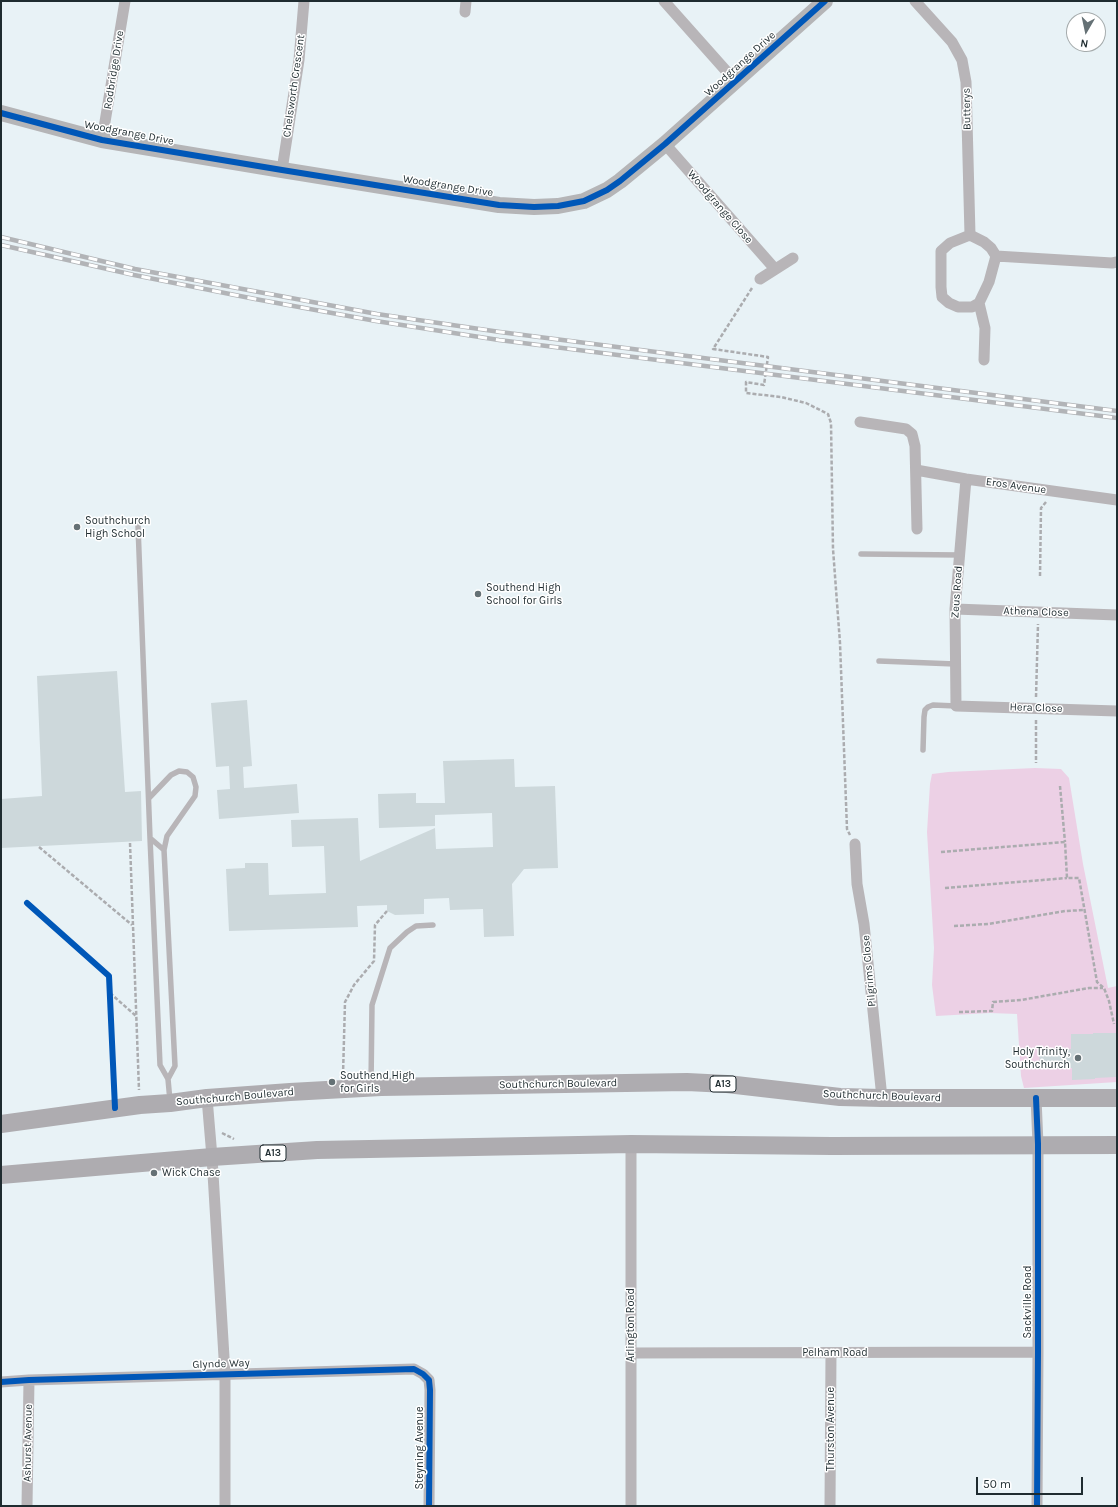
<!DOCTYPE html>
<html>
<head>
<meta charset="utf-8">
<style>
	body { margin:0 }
	#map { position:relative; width:1118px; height:1507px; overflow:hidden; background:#e8f2f6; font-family:Karla,sans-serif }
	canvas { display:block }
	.frame { position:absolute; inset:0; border:2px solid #1f2c30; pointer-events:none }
	.north { position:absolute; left:1066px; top:12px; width:40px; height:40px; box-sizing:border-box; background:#fff; border:1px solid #a5abac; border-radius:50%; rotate:189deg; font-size:11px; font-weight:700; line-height:16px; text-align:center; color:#1f2c30 }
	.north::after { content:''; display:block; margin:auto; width:14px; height:18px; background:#657175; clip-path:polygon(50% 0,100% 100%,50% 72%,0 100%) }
	.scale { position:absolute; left:976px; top:1477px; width:107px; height:18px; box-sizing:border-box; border:2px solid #1f2c30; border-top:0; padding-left:5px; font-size:12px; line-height:14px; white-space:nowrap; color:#1f2c30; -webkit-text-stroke:3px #fff; paint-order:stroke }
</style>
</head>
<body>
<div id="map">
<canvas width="1118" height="1507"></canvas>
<div class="frame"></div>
<div class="north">N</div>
<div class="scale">50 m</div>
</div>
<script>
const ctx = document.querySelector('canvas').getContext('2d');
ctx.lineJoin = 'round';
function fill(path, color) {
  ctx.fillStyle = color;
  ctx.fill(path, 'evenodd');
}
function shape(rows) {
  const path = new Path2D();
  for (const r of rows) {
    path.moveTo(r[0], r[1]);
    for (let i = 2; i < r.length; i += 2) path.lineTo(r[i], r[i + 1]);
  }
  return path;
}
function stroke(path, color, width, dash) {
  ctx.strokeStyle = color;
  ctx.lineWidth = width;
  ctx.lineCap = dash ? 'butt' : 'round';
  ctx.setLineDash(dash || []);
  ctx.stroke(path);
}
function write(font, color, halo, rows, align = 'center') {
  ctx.font = font + ' Karla,sans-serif';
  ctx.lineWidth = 3;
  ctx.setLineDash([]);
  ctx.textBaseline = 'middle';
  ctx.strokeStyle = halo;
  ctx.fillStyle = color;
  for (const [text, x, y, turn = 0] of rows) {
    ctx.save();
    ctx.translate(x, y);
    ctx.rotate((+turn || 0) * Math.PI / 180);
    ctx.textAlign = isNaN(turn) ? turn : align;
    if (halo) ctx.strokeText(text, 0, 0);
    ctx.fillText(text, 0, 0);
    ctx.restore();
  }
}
fill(shape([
	[1035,768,1061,769,1069,778,1083,864,1108,988,1117,986,1117,1082,1024,1088,1021,1076,1017,1014,990,1013,936,1016,932,985,934,948,927,832,930,784,932,774,948,772]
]), '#ecd0e5');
fill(shape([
	[117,671,125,792,141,791,142,841,1,848,1,799,42,796,37,676],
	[247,700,252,766,243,767,244,788,297,784,299,813,219,819,217,790,230,789,229,766,216,767,211,703],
	[514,759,515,787,555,786,558,868,524,869,512,884,514,936,484,937,483,909,450,910,449,898,424,899,424,914,395,915,387,911,387,905,357,906,358,927,229,931,226,869,245,868,245,863,268,863,269,895,326,893,324,846,292,847,291,820,358,818,360,861,435,828,436,849,493,847,492,813,435,815,435,826,379,828,378,794,416,793,416,803,445,803,443,761],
	[1093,1033,1117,1033,1116,1077,1095,1078,1095,1079,1072,1080,1072,1068,1040,1069,1039,1050,1071,1049,1071,1034,1093,1034]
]), '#cdd8db');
stroke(shape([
	[752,288,713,349,768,357,764,385,746,382,746,393,781,397,806,403,828,414,831,423,833,549,840,643,847,829,850,835],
	[1040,576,1041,508,1046,502],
	[1036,697,1038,624],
	[1036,720,1036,763],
	[1060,786,1065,842],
	[130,843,139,1090],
	[39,847,132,925],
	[941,852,1065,842,1067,878,1079,878,1097,982,1104,988,1109,1001,1114,1024],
	[945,888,1067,878],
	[954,926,988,924,1065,911,1085,910],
	[110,993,136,1016],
	[959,1012,992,1011,993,1002,1021,1000,1089,988,1103,988],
	[343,1075,345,1002,354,985,374,961,375,925,387,911],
	[222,1133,234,1139]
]), '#abacaf', 2.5, [4, 2]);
stroke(shape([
	[138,526,150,838],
	[861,554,960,555],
	[879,661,955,664],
	[923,750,924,717,925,710,928,707,933,705,956,706],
	[149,798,171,775,179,771,187,772,193,777,196,787,195,796,167,836,164,850],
	[168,1079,175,1066,164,850,150,838,160,1065,168,1079,170,1101],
	[371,1085,372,1005,390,948,407,932,416,926,433,925]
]), '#b8b5b8', 5.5);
stroke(shape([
	[664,1,736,82],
	[915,1,952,42,962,60,966,82,970,235,984,242,991,248,996,256,1112,263,1117,262],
	[465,12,466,1],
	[102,140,125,1],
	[665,144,775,269],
	[282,170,299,60,304,1],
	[970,235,950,243,941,251,941,287,942,297,949,303,958,307,972,307,979,303,989,282,996,256],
	[760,279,793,258],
	[979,303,985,328,984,360],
	[860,422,906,429,912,434,915,446,917,529],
	[916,470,966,479,1117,500],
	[966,479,955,609,956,706,1117,711],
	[955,609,1117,615],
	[855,844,857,884,864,924,882,1098],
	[207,1098,212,1157,225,1374,225,1506],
	[1036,1098,1038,1144,1038,1352,1037,1506],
	[631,1353,1038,1352],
	[1,1382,29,1380,414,1369,423,1374,429,1380,430,1390,429,1506],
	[27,1506,29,1380],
	[631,1506,631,1144],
	[830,1506,831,1353]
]), '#b8b5b8', 11);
stroke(shape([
	[1,113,102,140,282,170,499,205,534,207,558,206,584,201,607,190,620,181,665,144,825,1]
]), '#b5b5b7', 16);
stroke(shape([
	[1,1124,140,1105,170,1103,207,1098,290,1092,381,1087,687,1082,727,1084,840,1097,882,1098,1117,1098],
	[1,1175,212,1157,317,1150,631,1144,832,1146,1117,1145]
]), '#aeacb0', 18);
const rail = shape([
	[1,237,135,269,377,314,500,332,1117,411],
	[1,245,134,275,255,299,376,321,499,340,1117,418]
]);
stroke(rail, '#b2b4b7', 4.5);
stroke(rail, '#fff', 3, [9]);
stroke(shape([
	[1,113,102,140,282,170,499,205,534,207,558,206,584,201,607,190,620,181,665,144,825,1],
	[27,903,109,976,115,1108],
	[1036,1098,1038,1144,1038,1352,1037,1506],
	[1,1382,29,1380,414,1369,423,1374,429,1380,430,1390,429,1506]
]), '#0057b8', 6);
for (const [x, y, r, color] of [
	[77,527,4,"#657175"],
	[478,594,4,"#657175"],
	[1078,1058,4,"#657175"],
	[332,1082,4,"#657175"],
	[154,1173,4,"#657175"]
]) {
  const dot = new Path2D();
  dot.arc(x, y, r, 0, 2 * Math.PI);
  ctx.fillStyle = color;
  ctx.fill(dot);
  stroke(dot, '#fff', 1.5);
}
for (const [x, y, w] of [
	[723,1084,26],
	[273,1153,26]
]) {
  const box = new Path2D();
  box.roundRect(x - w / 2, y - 8, w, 16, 3);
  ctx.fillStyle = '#fff';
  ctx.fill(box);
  stroke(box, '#1f2c30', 1);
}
write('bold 10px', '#1f2c30', null, [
	["A13",723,1084],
	["A13",273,1153]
]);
write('11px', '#1f2c30', '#fff', [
	["Woodgrange Drive",740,64,-42],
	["Rodbridge Drive",114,70,-81],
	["Chelsworth Crescent",294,86,-82],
	["Butterys",967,109,-91],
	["Woodgrange Drive",129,133,11],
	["Woodgrange Drive",448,186,9],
	["Woodgrange Close",720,207,49],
	["Eros Avenue",1016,486,8],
	["Zeus Road",957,592,-86],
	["Athena Close",1036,612,2],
	["Hera Close",1036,708,2],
	["Pilgrims Close",869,971,-95],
	["Southchurch Boulevard",558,1084,-1],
	["Southchurch Boulevard",882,1096,2],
	["Southchurch Boulevard",235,1097,-5],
	["Sackville Road",1028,1302,-90],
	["Arlington Road",631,1325,-90],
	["Pelham Road",835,1353],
	["Glynde Way",221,1364,-2],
	["Thurston Avenue",831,1429,-90],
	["Ashurst Avenue",28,1443,-89],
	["Steyning Avenue",420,1448,-90]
]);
write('11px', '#1f2c30', '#fff', [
	["Southchurch",85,521],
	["High School",85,534],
	["Southend High",486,588],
	["School for Girls",486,601],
	["Holy Trinity,",1070,1052,"right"],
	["Southchurch",1070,1065,"right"],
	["Southend High",340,1076],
	["for Girls",340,1089],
	["Wick Chase",162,1173]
], 'left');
</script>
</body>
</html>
